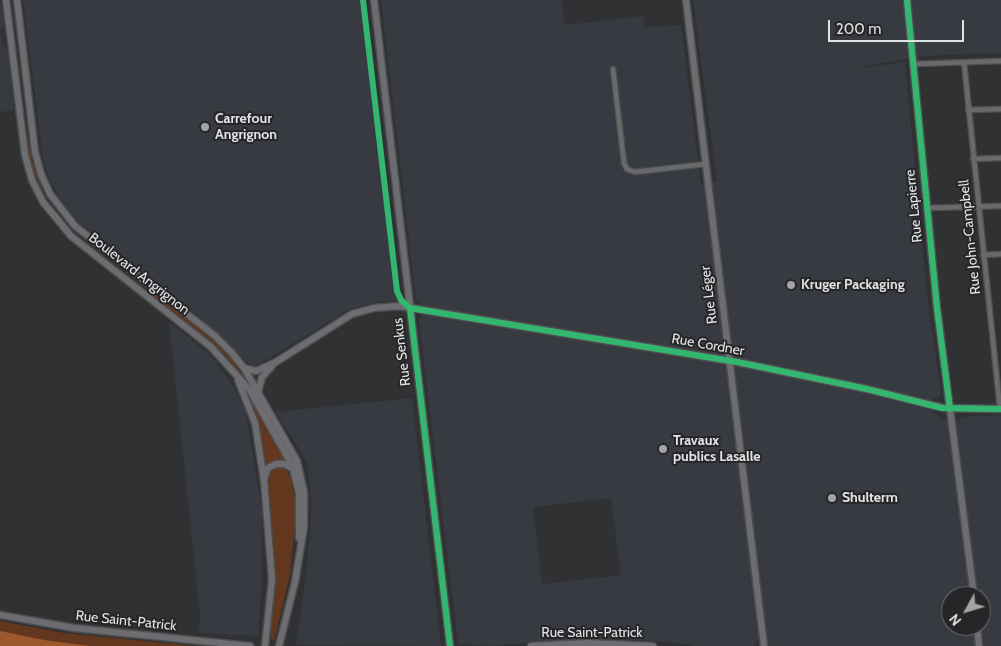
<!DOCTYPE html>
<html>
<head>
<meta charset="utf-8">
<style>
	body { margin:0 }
	#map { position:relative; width:1001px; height:646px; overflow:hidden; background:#303132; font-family:Cabin,sans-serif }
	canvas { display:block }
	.north { position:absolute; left:941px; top:586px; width:50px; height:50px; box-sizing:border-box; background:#262629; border:1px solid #717173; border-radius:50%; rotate:231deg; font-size:14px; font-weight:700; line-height:20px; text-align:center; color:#e1e2e3 }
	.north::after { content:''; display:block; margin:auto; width:18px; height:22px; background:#a3a4a5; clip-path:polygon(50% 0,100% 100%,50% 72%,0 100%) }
	.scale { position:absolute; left:828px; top:20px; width:136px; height:22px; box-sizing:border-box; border:2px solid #e1e2e3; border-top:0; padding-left:6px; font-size:15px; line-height:18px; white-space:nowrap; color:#e1e2e3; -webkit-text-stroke:4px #262629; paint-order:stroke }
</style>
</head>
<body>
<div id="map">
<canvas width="1001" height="646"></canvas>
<div class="north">N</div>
<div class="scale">200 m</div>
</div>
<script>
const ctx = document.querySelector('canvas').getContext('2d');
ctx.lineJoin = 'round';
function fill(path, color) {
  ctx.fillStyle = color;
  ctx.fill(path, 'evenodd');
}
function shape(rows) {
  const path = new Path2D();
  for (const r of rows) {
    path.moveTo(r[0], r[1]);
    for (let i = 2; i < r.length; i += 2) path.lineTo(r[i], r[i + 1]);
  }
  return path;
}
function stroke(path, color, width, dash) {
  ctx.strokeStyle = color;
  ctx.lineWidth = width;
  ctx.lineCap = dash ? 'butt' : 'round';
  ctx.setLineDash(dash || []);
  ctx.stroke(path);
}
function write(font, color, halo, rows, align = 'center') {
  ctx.font = font + ' Cabin,sans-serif';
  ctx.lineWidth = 4;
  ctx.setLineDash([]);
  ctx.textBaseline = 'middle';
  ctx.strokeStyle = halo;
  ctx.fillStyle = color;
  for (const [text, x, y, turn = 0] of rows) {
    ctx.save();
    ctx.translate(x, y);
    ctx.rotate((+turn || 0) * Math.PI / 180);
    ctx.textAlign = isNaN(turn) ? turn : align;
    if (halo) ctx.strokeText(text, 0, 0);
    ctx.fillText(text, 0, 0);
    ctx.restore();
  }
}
fill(shape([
	[0,0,5,25,0,30,2,44,7,48,14,110,0,112],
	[23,0,365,0,396,254,398,301,382,301,349,309,253,368,193,312,90,231,71,214,60,199,50,181,43,159],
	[381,0,562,0,565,25,643,16,645,27,681,25,701,185,717,182,693,0,1001,0,1001,53,921,56,851,69,905,62,927,296,941,394,937,398,932,398,934,413,943,419,960,421,961,417,1001,415,1001,646,769,646,766,638,757,641,754,646,696,646,661,641,586,638,489,646,458,644,419,321,422,316,420,302,416,300],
	[611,498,621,575,542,584,533,507],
	[951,596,981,596,981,626,951,626],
	[169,322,209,354,233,385,246,412,262,511,262,577,258,636,199,633,200,614],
	[412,398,441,646,296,645,307,568,312,503,307,462,276,412]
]), '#383a41');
fill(shape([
	[24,118,32,160,43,192,30,163],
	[152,291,215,342,234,362,249,383,219,349,150,294],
	[247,391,288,461,287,462,274,461,265,469,256,417,246,392],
	[280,466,285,468,290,476,296,502,296,515,290,575,274,642,270,634,276,574,268,476,272,470],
	[0,621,64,633,194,646,0,646]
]), '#63371e');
fill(shape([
	[0,631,44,640,89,646,0,646]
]), '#9e582e');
const street = shape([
	[964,62,1000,409],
	[913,64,1001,61],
	[613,69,624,163,627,169,635,172,706,164],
	[968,110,1001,109],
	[973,159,1001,158],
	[927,208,1001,206],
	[983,255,1001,254]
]);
const secondary = shape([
	[6,0,25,155,32,180,43,202,71,236,211,347,249,389,292,465,299,493,299,538],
	[17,0,35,152,41,174,50,194,75,226,215,336,231,352,244,368,297,461,304,492,304,527,295,582,279,646],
	[374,0,450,646],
	[686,0,764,646],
	[907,0,937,308,974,596],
	[244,368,256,371,276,362,352,314,374,308,399,306,737,362,867,389,944,408,1001,409],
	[238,380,255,423,264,480,272,579,265,646],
	[258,393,262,377,272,366],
	[264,479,268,468,276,464,284,464,294,469],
	[0,615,74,628,250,646],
	[977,626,979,646],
	[531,646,587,643,653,646]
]);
stroke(street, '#4d4e4e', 7);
stroke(secondary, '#4d4e4e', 9);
stroke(street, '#68696a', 4.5);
stroke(secondary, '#6d6d71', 6);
stroke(shape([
	[363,0,397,291,401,300,410,308,450,646],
	[907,0,937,308,950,409],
	[410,308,737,362,867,389,942,408,1001,409]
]), '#33b770', 6);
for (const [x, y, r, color] of [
	[205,127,5,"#a3a4a5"],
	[791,285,5,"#a3a4a5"],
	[663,449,5,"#a3a4a5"],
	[832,498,5,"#a3a4a5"]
]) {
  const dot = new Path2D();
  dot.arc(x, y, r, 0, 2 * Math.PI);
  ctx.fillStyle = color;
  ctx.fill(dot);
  stroke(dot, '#262629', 2);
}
write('bold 14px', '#e1e2e3', '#262629', [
	["Carrefour",215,119],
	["Angrignon",215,135],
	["Kruger Packaging",801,285],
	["Travaux",673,441],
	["publics Lasalle",673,457],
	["Shulterm",842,498]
], 'left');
write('14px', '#e1e2e3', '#262629', [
	["Rue Lapierre",914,206,-96],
	["Rue John-Campbell",970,237,-96],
	["Boulevard Angrignon",139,274,38],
	["Rue Léger",709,295,-97],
	["Rue Cordner",708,345,10],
	["Rue Senkus",402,352,-97],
	["Rue Saint-Patrick",126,621,6],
	["Rue Saint-Patrick",592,633]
]);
</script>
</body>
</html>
